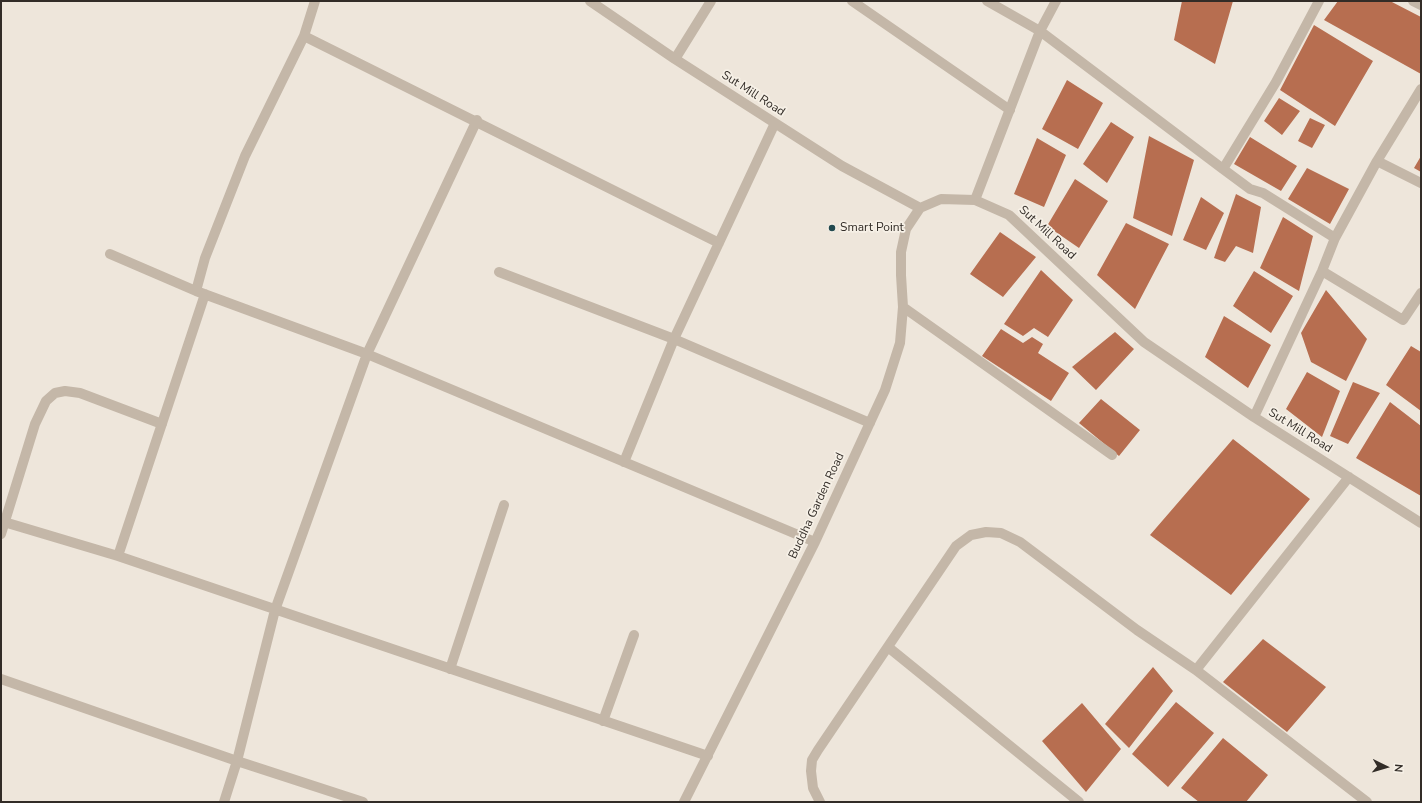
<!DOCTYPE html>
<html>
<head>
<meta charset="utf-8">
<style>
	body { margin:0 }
	#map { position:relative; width:1422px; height:803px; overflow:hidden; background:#eee6db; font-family:"Nunito Sans",sans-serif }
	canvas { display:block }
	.frame { position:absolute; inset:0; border:2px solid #322c27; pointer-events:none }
	.north { position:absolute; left:1366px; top:747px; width:40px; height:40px; -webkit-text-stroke:3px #f6f0e6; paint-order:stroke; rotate:95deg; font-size:11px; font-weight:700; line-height:16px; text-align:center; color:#322c27 }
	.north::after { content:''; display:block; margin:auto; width:14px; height:18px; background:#322c27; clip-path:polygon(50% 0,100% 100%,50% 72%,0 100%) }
</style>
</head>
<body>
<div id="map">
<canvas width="1422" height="803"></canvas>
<div class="frame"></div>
<div class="north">N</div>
</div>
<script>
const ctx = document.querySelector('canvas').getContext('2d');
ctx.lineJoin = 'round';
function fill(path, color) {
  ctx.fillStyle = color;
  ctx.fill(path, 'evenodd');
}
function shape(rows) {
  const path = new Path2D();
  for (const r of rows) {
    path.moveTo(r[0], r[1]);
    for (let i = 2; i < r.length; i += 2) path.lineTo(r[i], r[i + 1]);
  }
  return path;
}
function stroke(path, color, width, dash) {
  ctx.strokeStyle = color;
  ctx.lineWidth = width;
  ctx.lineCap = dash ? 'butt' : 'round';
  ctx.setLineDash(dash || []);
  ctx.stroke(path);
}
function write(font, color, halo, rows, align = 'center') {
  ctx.font = font + ' "Nunito Sans",sans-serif';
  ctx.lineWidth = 3.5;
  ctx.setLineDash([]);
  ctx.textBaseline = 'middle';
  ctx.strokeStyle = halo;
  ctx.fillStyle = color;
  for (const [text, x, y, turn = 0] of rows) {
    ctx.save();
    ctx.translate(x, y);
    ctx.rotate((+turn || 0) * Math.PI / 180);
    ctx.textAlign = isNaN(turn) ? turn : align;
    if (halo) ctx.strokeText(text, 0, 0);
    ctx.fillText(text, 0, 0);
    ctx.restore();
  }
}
fill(shape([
	[1182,1,1233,1,1215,64,1174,40],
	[1338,1,1390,1,1421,17,1421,74,1324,20],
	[1314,25,1373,61,1335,126,1280,90],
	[1067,80,1103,103,1078,149,1042,129],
	[1279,98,1300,111,1282,135,1264,121],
	[1310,118,1325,125,1312,148,1298,141],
	[1111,122,1134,137,1107,183,1083,164],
	[1149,136,1194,160,1172,236,1133,218],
	[1250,137,1297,166,1281,191,1234,164],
	[1037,138,1066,155,1044,207,1014,194],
	[1421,156,1421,172,1414,168],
	[1307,168,1349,189,1330,224,1288,199],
	[1075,179,1108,201,1079,248,1047,226],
	[1236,194,1261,207,1253,253,1236,246,1225,262,1214,258],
	[1201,197,1224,213,1206,250,1183,240],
	[1283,217,1313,236,1299,291,1260,268],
	[1126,223,1169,244,1135,309,1097,275],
	[1000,232,1036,257,1003,297,970,274],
	[1041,270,1073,300,1048,337,1034,328,1023,336,1004,324],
	[1254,271,1293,296,1271,333,1233,306],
	[1326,290,1367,339,1346,381,1311,362,1301,333],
	[1224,316,1271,345,1248,388,1205,357],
	[1001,329,1023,343,1032,337,1043,344,1038,353,1069,373,1051,401,982,356],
	[1115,332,1134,349,1096,390,1072,367],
	[1411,346,1421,352,1421,411,1386,385],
	[1307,372,1340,391,1322,437,1286,409],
	[1353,382,1380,393,1348,444,1330,436],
	[1101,399,1140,430,1119,456,1079,423],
	[1390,402,1421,426,1421,496,1356,458],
	[1233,439,1310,499,1231,595,1150,535],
	[1263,639,1326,687,1287,732,1223,682],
	[1153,667,1173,691,1129,748,1105,724],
	[1176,702,1214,733,1168,787,1132,754],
	[1082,703,1121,749,1086,792,1042,741],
	[1223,738,1268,775,1246,802,1199,802,1181,788]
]), '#b76e50');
stroke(shape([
	[852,1,1010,110]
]), '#c4b7a8', 10);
stroke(shape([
	[590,1,675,59,842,166,920,208,941,199,975,200,1009,215,1144,342,1254,417,1421,523],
	[987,1,1040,31,1223,169,1276,82,1319,1],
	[1413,1,1421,5],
	[304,36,719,243],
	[675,59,711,1],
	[1377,161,1421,183],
	[1223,169,1250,189,1263,193,1335,238],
	[975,200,1040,31,1056,1],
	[110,254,196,291,367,354,815,542],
	[1322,271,1403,320,1421,293],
	[499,272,674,339,870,423],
	[196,291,205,258,245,156,304,36,315,1],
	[903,307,1112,455],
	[1254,417,1322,271,1335,238,1377,161,1421,89],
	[624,462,674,339,775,123],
	[1,521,118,556,708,756],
	[1,534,35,424,46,401,55,393,65,391,80,393,162,424],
	[118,556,205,294],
	[888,647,1079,802],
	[450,669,504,505],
	[1196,670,1349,477],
	[1,679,237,761,363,802],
	[603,721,634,635],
	[224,802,237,761,275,610,367,354,477,120],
	[684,802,815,542,885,390,900,343,903,307,901,275,901,252,906,229,920,208],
	[820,802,813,788,811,771,812,760,818,750,956,546,971,535,986,532,1001,533,1020,542,1137,630,1196,670,1367,802]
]), '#c4b7a8', 10);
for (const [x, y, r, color] of [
	[832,228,4,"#22494f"]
]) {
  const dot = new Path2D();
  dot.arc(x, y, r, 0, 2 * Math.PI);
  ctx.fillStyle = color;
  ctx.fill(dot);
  stroke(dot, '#f6f0e6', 1.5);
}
write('12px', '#322c27', '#f6f0e6', [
	["Sut Mill Road",753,94,33],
	["Sut Mill Road",1047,233,43],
	["Sut Mill Road",1300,431,32],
	["Buddha Garden Road",817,506,-65]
]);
write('12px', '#322c27', '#f6f0e6', [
	["Smart Point",840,228]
], 'left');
</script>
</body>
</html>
